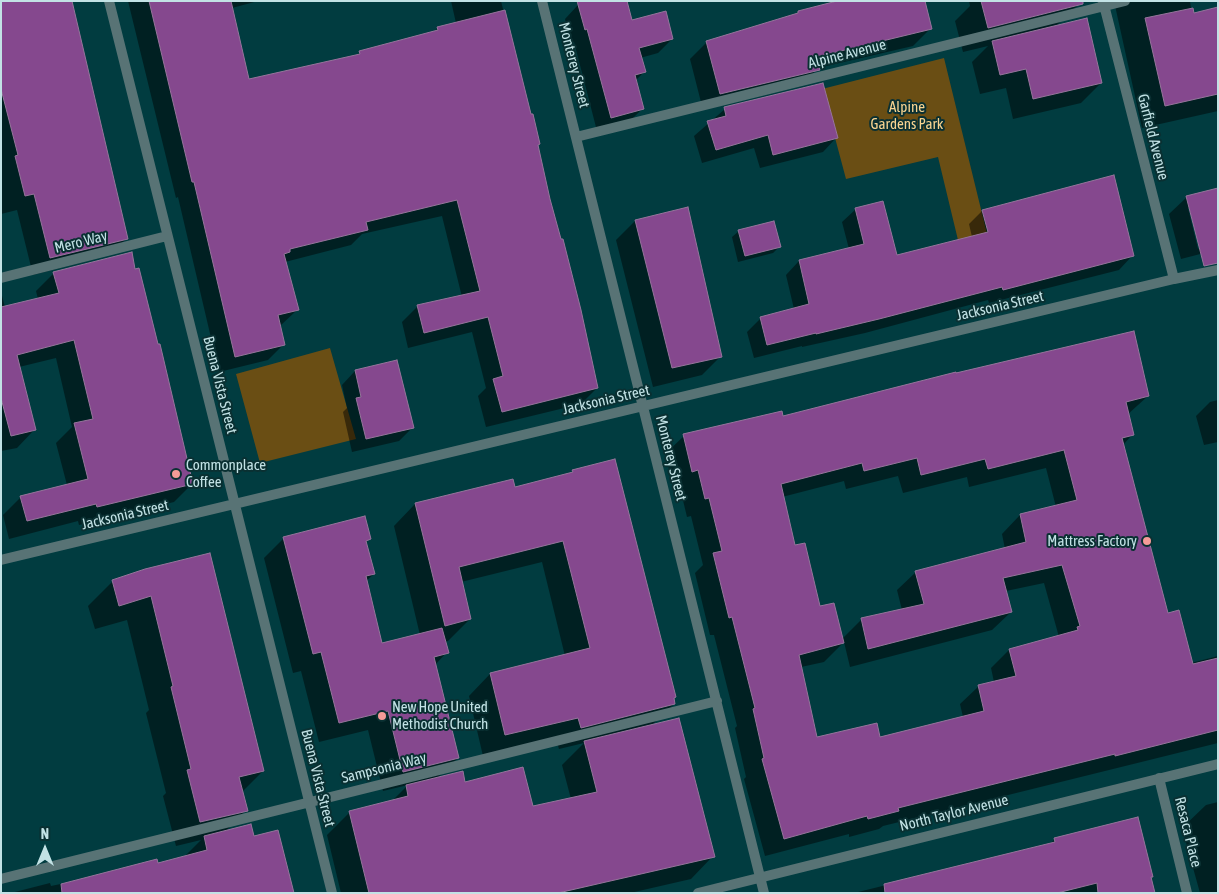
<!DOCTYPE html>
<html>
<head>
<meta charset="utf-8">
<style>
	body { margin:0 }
	#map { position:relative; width:1219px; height:894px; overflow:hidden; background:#013c40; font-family:"Asap Condensed",sans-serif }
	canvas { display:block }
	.frame { position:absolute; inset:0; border:2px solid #c2e2e5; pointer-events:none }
	.north { position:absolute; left:20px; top:824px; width:50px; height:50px; -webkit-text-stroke:4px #0a3032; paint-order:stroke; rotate:0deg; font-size:14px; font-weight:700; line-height:20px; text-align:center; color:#c2e2e5 }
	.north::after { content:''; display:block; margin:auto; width:18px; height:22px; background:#c2e2e5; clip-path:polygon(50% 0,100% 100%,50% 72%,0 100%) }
</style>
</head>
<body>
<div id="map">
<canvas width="1219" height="894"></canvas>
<div class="frame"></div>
<div class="north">N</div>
</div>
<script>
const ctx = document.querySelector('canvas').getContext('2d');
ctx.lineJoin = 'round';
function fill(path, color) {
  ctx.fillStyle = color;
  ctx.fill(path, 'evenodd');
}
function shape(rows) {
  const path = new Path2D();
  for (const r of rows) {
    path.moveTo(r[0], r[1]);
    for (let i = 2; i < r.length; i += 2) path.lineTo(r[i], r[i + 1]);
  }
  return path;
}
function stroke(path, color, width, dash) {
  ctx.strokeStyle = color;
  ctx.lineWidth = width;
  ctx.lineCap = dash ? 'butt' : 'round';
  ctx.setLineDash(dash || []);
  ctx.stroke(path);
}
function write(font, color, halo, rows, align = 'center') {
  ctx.font = font + ' "Asap Condensed",sans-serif';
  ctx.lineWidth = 4;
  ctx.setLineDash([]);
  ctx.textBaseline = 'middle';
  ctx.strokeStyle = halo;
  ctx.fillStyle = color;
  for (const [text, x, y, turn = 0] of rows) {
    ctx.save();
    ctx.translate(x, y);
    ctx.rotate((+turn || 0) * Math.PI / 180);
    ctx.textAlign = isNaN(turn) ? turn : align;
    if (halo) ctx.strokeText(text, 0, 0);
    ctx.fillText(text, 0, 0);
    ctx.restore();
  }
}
fill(shape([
	[944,58,1000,287,971,294,938,157,846,179,822,89],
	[330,348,356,439,260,463,236,374]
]), '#6a4e14');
fill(shape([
	[128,1,258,1,232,8,248,81,356,57,360,52,432,33,438,28,456,23,451,1,501,1,597,388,581,404,486,427,478,396,486,388,472,332,408,348,402,322,418,306,462,297,442,216,362,234,351,245,285,262,297,310,280,326,284,344,268,360,219,372,178,197,176,198],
	[969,1,1077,1,1078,5,1056,26,1101,83,1081,103,1013,119,1006,88,980,94,972,62,988,46,963,52,955,21,970,6],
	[1114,1,1190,1,1192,14,1218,9,1218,111,1142,128],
	[1,2,127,238,110,255,33,275,17,210,1,214],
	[578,5,631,21,672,39,658,53,640,58,644,72,635,81,643,108,629,122,597,131,574,42,571,43,565,19],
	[799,12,930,29,913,46,818,68,801,86,703,110,690,59,707,42,795,15],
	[725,109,836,138,823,152,760,168,754,148,702,163,694,136],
	[1187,197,1208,252,1181,259,1169,214],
	[1188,208,1190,208,1201,248,1198,249],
	[687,208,721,356,702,375,653,387,616,240,635,221],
	[856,209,896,257,972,237,969,224,982,211,1132,256,1119,270,989,303,988,300,865,333,802,347,802,346,754,358,747,332,761,318,794,309,786,275,799,261,849,249,842,222],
	[739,231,779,247,773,253,738,262,732,237],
	[54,273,192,484,174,502,79,525,78,521,9,539,3,515,21,497,67,485,56,443,72,427,56,358,19,367,35,429,17,448,1,451,1,292,5,307,38,299,36,291],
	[396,361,413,427,399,441,352,452,343,412,347,408,342,385,355,371],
	[1148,396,1127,415,1132,435,1123,445,1167,615,1191,663,1218,656,1218,743,883,826,879,829,849,837,849,834,765,856,744,779,746,777,735,728,737,726,714,635,710,635,695,573,703,565,691,516,687,517,680,488,674,489,665,454,684,436,782,417],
	[1046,468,1056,507,1020,515,1002,534,1005,549,916,572,897,590,902,610,862,619,842,639,819,608,794,547,782,497,844,481,846,489,898,476,903,493,967,477,969,487],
	[1044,583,1059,637,1009,650,991,668,994,682,979,686,960,704,963,717,879,738,817,739,801,667,824,662,844,642,850,667,992,630,1011,612,1006,591],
	[1218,400,1218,442,1204,445,1196,416,1210,402],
	[573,471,673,699,674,704,652,725,713,856,691,879,630,893,341,893,327,835,349,813,391,802,408,785,383,791,368,730,319,742,301,671,293,673,264,558,284,538,369,539,366,543,374,574,366,581,381,645,420,635,394,526,415,504,514,488,570,474],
	[542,562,565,656,490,674,469,696,483,756,556,739,559,749,584,743,562,765,571,799,532,807,465,783,436,779,458,758,435,665,447,652,444,642,448,641,470,619,461,582],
	[145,571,263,771,242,792,246,810,225,832,253,837,292,893,11,893,50,883,51,886,157,864,185,856,201,840,176,846,163,796,166,793,146,713,149,710,127,620,95,629,88,606,113,581],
	[1218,802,1218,893,1200,893,1182,828,1206,805],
	[1055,839,1150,877,1153,893,854,893,1049,845]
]), '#0007');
const building = shape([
	[1,1,72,1,128,239,50,258,34,194,25,196,15,156,18,155,1,89,1,1],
	[149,1,231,1,249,79,360,54,359,51,438,30,437,27,505,10,531,114,533,114,540,144,538,145,550,199,561,239,563,239,581,310,598,388,502,412,493,379,503,376,488,317,424,333,417,305,480,291,457,200,366,222,368,230,290,249,290,252,284,254,299,310,278,315,285,345,235,357,194,182,192,182,149,1],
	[577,1,627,1,632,20,666,11,673,39,639,48,646,72,635,75,644,109,611,118,587,29,585,30,577,1],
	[837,1,925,1,932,29,816,57,820,70,720,94,706,41,798,13,798,11,837,1],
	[981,1,1083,1,1083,4,988,28,981,1],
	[1218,7,1218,94,1165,106,1145,18,1193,8,1194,13,1218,7],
	[1087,18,1102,83,1033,99,1026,69,1000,75,992,41,1087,18],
	[823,83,838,138,773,155,768,135,716,150,707,121,726,116,724,107,823,83],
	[1114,175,1134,256,1003,290,1002,287,879,319,816,334,816,333,767,345,760,317,809,304,799,260,864,244,855,208,883,201,897,255,988,232,982,210,1114,175],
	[1218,188,1218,263,1204,266,1186,196,1218,188],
	[688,207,722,357,672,368,635,220,688,207],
	[774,221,781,247,745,256,738,230,774,221],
	[132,252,135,269,139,268,158,344,160,344,193,484,97,507,96,504,27,521,20,496,88,479,74,423,93,419,74,340,17,355,36,430,11,436,1,398,1,307,59,293,53,272,132,252],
	[1134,331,1149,396,1126,402,1134,435,1122,438,1168,613,1179,610,1193,664,1218,658,1218,730,1115,756,1115,754,898,808,899,811,868,819,867,816,784,839,762,759,764,758,753,709,755,708,732,617,729,618,713,553,722,551,709,498,705,499,698,470,692,472,683,434,782,411,783,416,956,372,956,373,1134,331],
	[1064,450,1077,500,1020,514,1026,542,915,571,924,604,861,618,868,649,1012,612,1003,578,1062,565,1080,626,1077,627,1078,630,1009,649,1016,676,978,685,984,711,880,737,877,723,817,737,799,655,844,643,834,603,820,606,805,543,795,545,781,484,862,463,864,471,917,458,921,475,985,459,988,469,1064,450],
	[397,360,414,428,366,439,356,398,361,397,355,370,397,360],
	[615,459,676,697,674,698,675,704,581,728,578,718,505,735,490,673,590,648,563,541,459,567,471,619,445,626,415,503,513,479,515,487,573,472,572,470,615,459],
	[365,516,371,539,366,541,375,574,366,576,382,643,442,628,449,653,434,657,459,758,403,772,388,711,339,723,321,652,313,654,283,537,365,516],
	[210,553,264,771,239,777,248,811,200,822,187,770,191,769,171,687,173,686,151,596,119,606,112,580,145,569,210,553],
	[679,718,715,857,558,893,369,893,349,811,408,796,406,785,463,771,465,782,523,767,533,806,597,792,584,741,679,718],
	[1138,817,1153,877,1151,877,1155,893,1098,893,1097,883,1057,893,885,893,884,884,1055,842,1054,838,1138,817],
	[251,824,254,836,278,830,294,893,62,893,61,884,157,859,158,863,207,850,204,836,251,824]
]);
fill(building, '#85488e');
stroke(building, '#96759b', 1);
stroke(shape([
	[109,1,332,893],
	[542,1,764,893],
	[1103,1,1174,279],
	[576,137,1125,1],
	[1,278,167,236],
	[1,560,1174,279,1218,270],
	[1159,778,1187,893],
	[1,879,717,701],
	[698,893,1218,764]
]), '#587375', 10);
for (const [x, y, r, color] of [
	[176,474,5,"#f59b98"],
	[1147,541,5,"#f59b98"],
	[382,716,5,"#f59b98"]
]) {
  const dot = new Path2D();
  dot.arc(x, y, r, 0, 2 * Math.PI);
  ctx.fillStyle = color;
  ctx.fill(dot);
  stroke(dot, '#0a3032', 2);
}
write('15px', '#c2e2e5', '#0a3032', [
	["Alpine Avenue",847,54,-14],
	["Monterey Street",574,65,76],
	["Garfield Avenue",1153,137,76],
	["Mero Way",81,242,-14],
	["Jacksonia Street",1000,306,-13],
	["Buena Vista Street",220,385,76],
	["Jacksonia Street",606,400,-13],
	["Monterey Street",671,458,76],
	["Jacksonia Street",125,515,-13],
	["Sampsonia Way",384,768,-14],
	["Buena Vista Street",318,778,76],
	["North Taylor Avenue",954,813,-14],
	["Resaca Place",1188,832,76]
]);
write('15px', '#f8d491', '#0a3032', [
	["Alpine",907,107],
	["Gardens Park",907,124]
]);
write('15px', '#c2e2e5', '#0a3032', [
	["Commonplace",186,465],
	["Coffee",186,482],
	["Mattress Factory",1137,541,"right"],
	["New Hope United",392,707],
	["Methodist Church",392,724]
], 'left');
</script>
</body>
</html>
